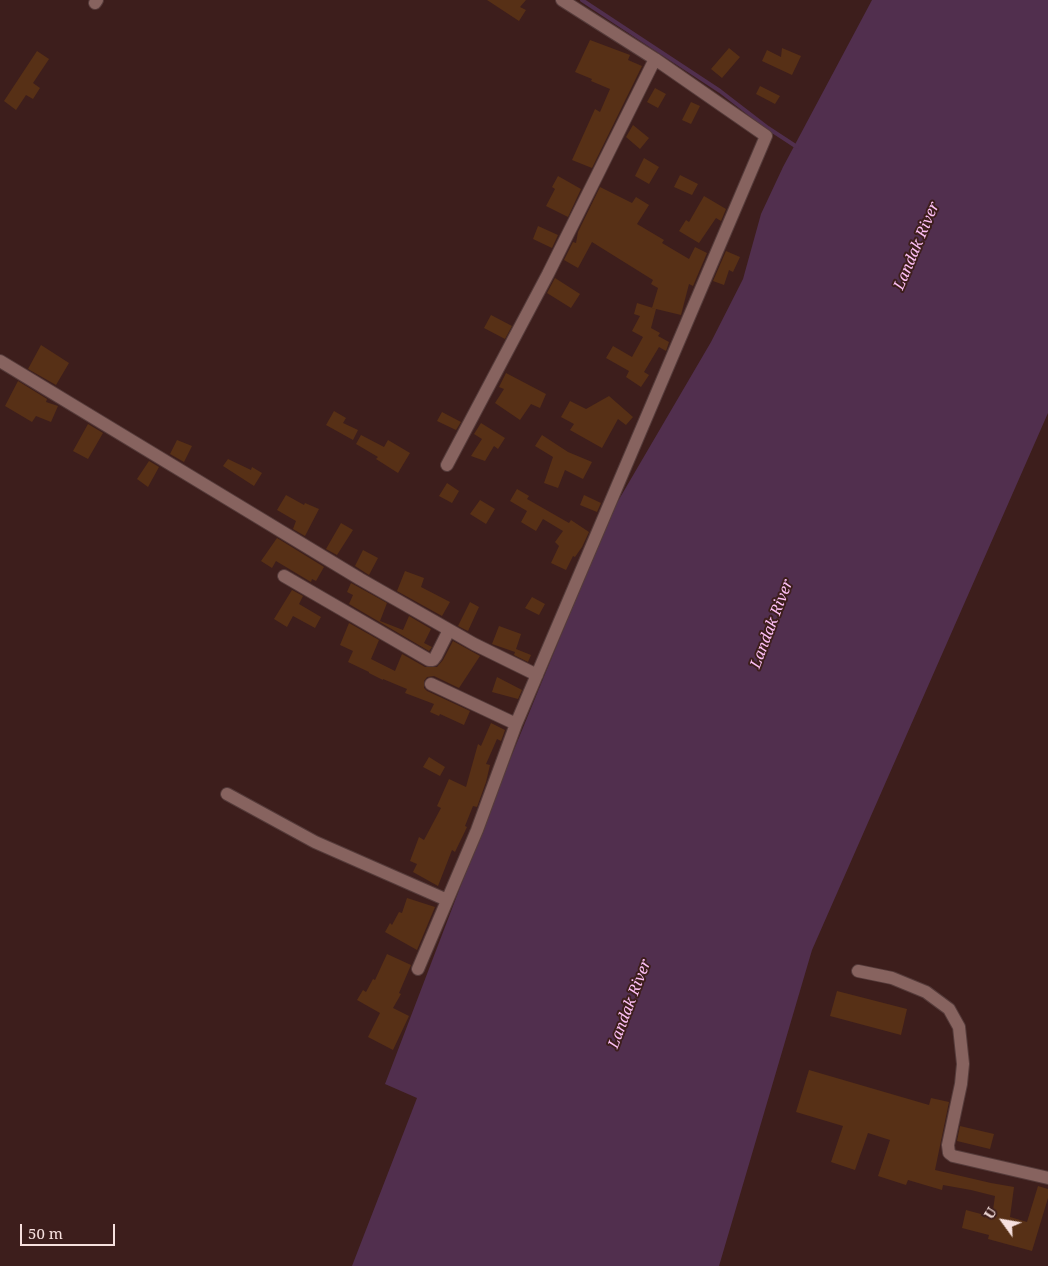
<!DOCTYPE html>
<html>
<head>
<meta charset="utf-8">
<style>
	body { margin:0 }
	#map { position:relative; width:1048px; height:1266px; overflow:hidden; background:#3d1e1c; font-family:"Noto Serif",serif }
	canvas { display:block }
	.north { position:absolute; left:978px; top:1196px; width:50px; height:50px; -webkit-text-stroke:4px #3d1e1c; paint-order:stroke; rotate:302deg; font-size:14px; font-weight:700; line-height:20px; text-align:center; color:#f6e0de }
	.north::after { content:''; display:block; margin:auto; width:18px; height:22px; background:#f6e0de; clip-path:polygon(50% 0,100% 100%,50% 72%,0 100%) }
	.scale { position:absolute; left:20px; top:1224px; width:95px; height:22px; box-sizing:border-box; border:2px solid #f6e0de; border-top:0; padding-left:6px; font-size:15px; line-height:18px; white-space:nowrap; color:#f6e0de; -webkit-text-stroke:4px #3d1e1c; paint-order:stroke }
</style>
</head>
<body>
<div id="map">
<canvas width="1048" height="1266"></canvas>
<div class="north">U</div>
<div class="scale">50 m</div>
</div>
<script>
const ctx = document.querySelector('canvas').getContext('2d');
ctx.lineJoin = 'round';
function fill(path, color) {
  ctx.fillStyle = color;
  ctx.fill(path, 'evenodd');
}
function shape(rows) {
  const path = new Path2D();
  for (const r of rows) {
    path.moveTo(r[0], r[1]);
    for (let i = 2; i < r.length; i += 2) path.lineTo(r[i], r[i + 1]);
  }
  return path;
}
function stroke(path, color, width, dash) {
  ctx.strokeStyle = color;
  ctx.lineWidth = width;
  ctx.lineCap = dash ? 'butt' : 'round';
  ctx.setLineDash(dash || []);
  ctx.stroke(path);
}
function write(font, color, halo, rows, align = 'center') {
  ctx.font = font + ' "Noto Serif",serif';
  ctx.lineWidth = 4;
  ctx.setLineDash([]);
  ctx.textBaseline = 'middle';
  ctx.strokeStyle = halo;
  ctx.fillStyle = color;
  for (const [text, x, y, turn = 0] of rows) {
    ctx.save();
    ctx.translate(x, y);
    ctx.rotate((+turn || 0) * Math.PI / 180);
    ctx.textAlign = isNaN(turn) ? turn : align;
    if (halo) ctx.strokeText(text, 0, 0);
    ctx.fillText(text, 0, 0);
    ctx.restore();
  }
}
fill(shape([
	[872,0,1048,0,1048,413,812,950,719,1266,352,1266,417,1098,385,1084,495,796,611,513,711,342,743,279,761,214,783,167]
]), '#512f4e');
stroke(shape([
	[582,0,720,91,768,128,797,147]
]), '#512f4e', 4);
fill(shape([
	[487,0,526,0,520,7,526,10,519,21],
	[590,40,630,55,628,60,642,66,592,168,572,160,595,109,600,112,610,89,591,81,592,79,575,72],
	[729,48,740,57,722,78,711,69],
	[782,48,801,56,792,75,762,61,767,50,781,57],
	[37,51,49,59,33,83,40,88,33,99,26,95,16,110,4,101],
	[760,86,780,96,775,104,756,94],
	[655,88,666,94,658,108,647,102],
	[691,102,700,106,691,124,682,120],
	[633,125,649,138,640,149,626,137],
	[644,158,659,167,649,184,635,176],
	[680,175,698,184,692,195,674,187],
	[558,176,581,189,568,217,546,206,555,189,552,187],
	[600,187,632,203,636,197,649,205,637,224,664,240,662,243,689,259,695,247,707,253,693,286,689,284,681,315,652,308,658,288,651,284,653,280,592,242,578,268,564,260,573,242,576,243,578,232],
	[704,196,726,209,721,221,716,218,699,243,679,231,686,220,689,222],
	[538,226,558,235,552,248,533,239],
	[726,251,740,257,733,272,729,270,724,285,713,281],
	[555,278,580,294,571,308,547,293],
	[637,303,656,309,651,328,660,333,658,336,669,342,666,351,659,347,644,372,649,375,641,387,626,377,629,371,606,358,613,346,632,357,643,337,632,331,640,316,634,314],
	[491,315,512,326,505,339,484,328],
	[41,345,69,363,56,385,28,369],
	[506,373,546,394,540,408,531,404,520,420,495,403,504,389,499,387],
	[18,381,47,399,46,402,58,406,51,422,36,416,32,422,5,406],
	[609,396,633,417,626,425,618,419,602,448,570,430,574,424,561,417,570,401,586,409],
	[334,411,346,418,343,423,358,430,353,440,326,425],
	[442,412,461,422,456,430,437,421],
	[481,423,505,438,498,449,494,446,485,461,471,456,482,439,474,434],
	[88,424,103,433,88,459,73,451],
	[361,435,384,447,388,440,410,453,398,473,376,459,378,457,356,444],
	[542,435,568,452,592,462,583,479,565,470,558,488,544,483,553,457,535,446],
	[177,440,192,446,184,462,170,454],
	[228,459,251,470,252,467,262,473,254,486,223,466],
	[149,461,159,467,148,487,137,479],
	[447,483,459,491,452,503,439,496],
	[517,489,529,496,527,499,569,523,571,520,589,532,582,547,575,557,573,556,566,570,551,563,559,546,555,542,563,531,543,519,536,531,521,522,527,511,510,501],
	[286,495,304,505,305,503,319,509,305,536,293,529,296,521,277,510],
	[584,495,601,503,597,512,580,505],
	[480,500,495,509,486,524,470,514],
	[341,523,353,530,337,555,326,549],
	[277,538,324,567,316,581,312,579,311,582,276,561,272,568,261,561],
	[363,550,378,558,369,575,355,566],
	[405,571,424,578,421,587,450,602,442,616,397,591],
	[351,583,387,603,380,621,403,630,409,616,431,629,424,643,432,647,429,651,349,604,353,595,347,592],
	[292,590,303,596,299,604,321,617,315,628,293,616,287,627,274,619],
	[532,597,545,604,539,615,525,608],
	[470,602,479,607,468,631,458,626],
	[349,623,379,640,371,659,395,671,402,654,425,667,437,667,443,660,453,641,480,656,459,688,434,676,427,677,424,681,424,688,427,691,470,711,464,725,440,714,439,716,430,712,434,704,405,693,407,689,383,679,383,680,369,673,369,672,348,662,353,651,340,645],
	[499,626,521,634,516,649,531,655,528,662,514,655,515,652,492,644],
	[497,677,522,690,518,699,492,692],
	[491,723,505,730,501,741,497,739,486,764,490,765,486,782,477,807,473,806,465,826,467,827,455,852,452,850,438,886,413,872,417,864,410,861,419,837,424,840,441,808,437,806,449,779,466,787,478,744,481,746],
	[429,757,445,767,440,776,423,767],
	[407,898,435,907,417,950,385,932,390,923,392,925,399,912,402,913],
	[387,954,411,965,399,993,401,994,393,1008,409,1016,393,1050,368,1037,380,1013,357,1000,363,990,366,992,373,979,375,980],
	[837,991,907,1009,901,1035,830,1016],
	[809,1070,929,1105,931,1098,949,1102,935,1170,991,1183,1014,1187,1010,1217,1027,1222,1038,1186,1048,1189,1048,1198,1032,1251,988,1239,989,1235,962,1228,966,1210,992,1217,995,1196,971,1190,943,1185,942,1190,908,1180,906,1185,878,1176,890,1140,868,1133,855,1170,831,1162,843,1126,796,1112],
	[960,1126,994,1134,990,1149,957,1141]
]), '#573016');
const minor = shape([
	[95,3,97,0],
	[0,361,360,579,474,644,537,675],
	[447,465,548,274,655,59],
	[284,576,429,660,433,660,436,656,449,630],
	[431,684,516,724],
	[227,794,315,842,447,900],
	[418,969,477,830,516,724,766,136,655,59,562,0],
	[858,971,892,978,926,992,949,1009,959,1027,963,1064,961,1084,948,1145,949,1153,953,1156,1048,1178]
]);
stroke(minor, '#553b3a', 14);
stroke(minor, '#87635f', 12);
write('italic 15px', '#fec0f6', '#3d1e1c', [
	["Landak River",917,246,-67],
	["Landak River",772,624,-69],
	["Landak River",630,1004,-69]
]);
</script>
</body>
</html>
